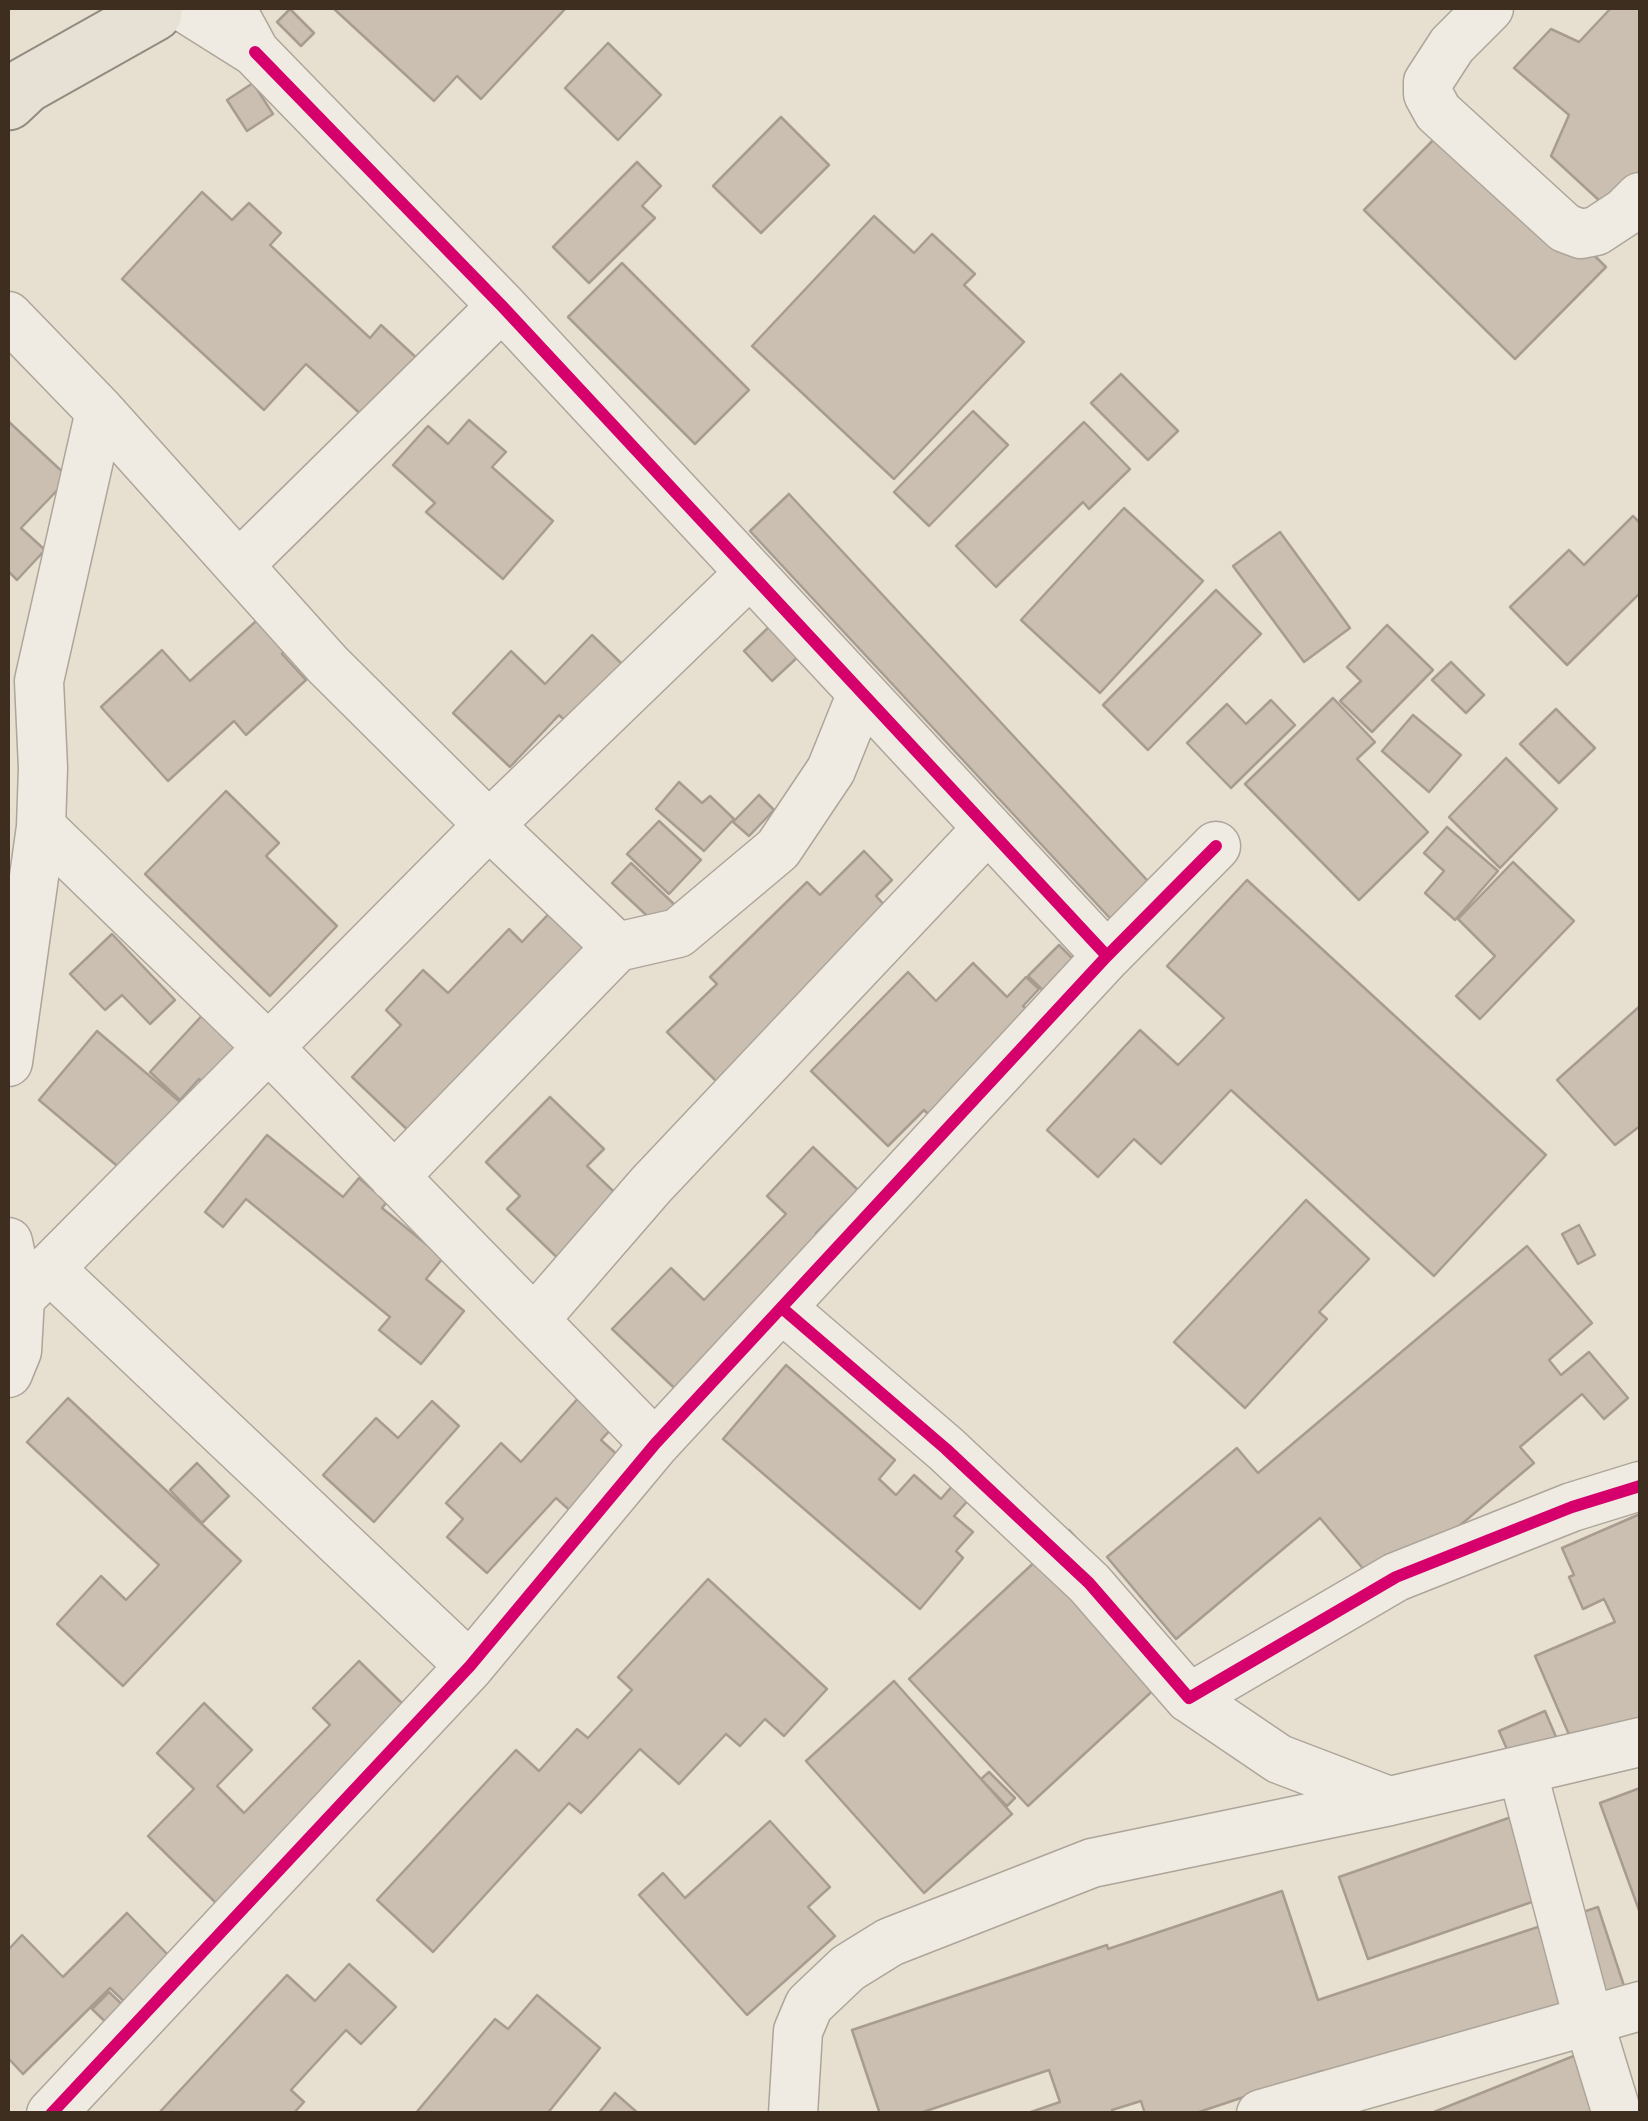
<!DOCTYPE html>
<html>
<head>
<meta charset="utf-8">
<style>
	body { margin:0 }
	#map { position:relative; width:1648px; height:2121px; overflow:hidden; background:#e7e0d1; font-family:Bitter,serif }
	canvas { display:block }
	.frame { position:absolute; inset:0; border:10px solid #3d2e20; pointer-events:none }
</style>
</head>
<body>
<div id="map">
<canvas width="1648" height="2121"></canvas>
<div class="frame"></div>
</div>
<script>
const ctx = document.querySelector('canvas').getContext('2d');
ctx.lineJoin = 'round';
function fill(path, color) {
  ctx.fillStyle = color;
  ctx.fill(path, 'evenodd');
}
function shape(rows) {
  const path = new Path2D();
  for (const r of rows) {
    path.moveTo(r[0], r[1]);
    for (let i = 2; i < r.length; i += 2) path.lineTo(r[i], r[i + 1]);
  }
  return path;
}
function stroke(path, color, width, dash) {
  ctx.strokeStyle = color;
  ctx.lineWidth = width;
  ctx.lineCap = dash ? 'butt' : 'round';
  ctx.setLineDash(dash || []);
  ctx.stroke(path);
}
const building = shape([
	[333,8,566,8,481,99,457,76,434,101,333,8],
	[1611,8,1640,8,1640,190,1616,216,1551,156,1569,115,1514,68,1551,29,1579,42,1611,8],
	[290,9,314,33,301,46,277,22,290,9],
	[608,43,661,95,618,140,565,88,608,43],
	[253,83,273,114,247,131,227,100,253,83],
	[781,117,829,165,761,233,713,186,781,117],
	[1455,118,1606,267,1515,359,1364,210,1455,118],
	[637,162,661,186,642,206,655,218,589,283,553,247,637,162],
	[202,192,232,220,249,203,281,233,270,245,370,338,381,325,420,361,366,419,306,364,264,410,122,279,202,192],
	[874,216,914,253,932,234,975,274,964,285,1024,342,894,479,752,346,874,216],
	[622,263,749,390,695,444,568,317,622,263],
	[1121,374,1178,431,1148,460,1091,403,1121,374],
	[973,411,1008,445,929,526,894,492,973,411],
	[469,420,506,452,492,467,553,521,503,579,426,512,435,503,393,465,428,426,448,444,469,420],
	[8,421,69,478,21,528,45,550,17,580,8,571,8,421],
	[1084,422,1130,469,1089,509,1083,502,996,587,956,546,1084,422],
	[789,494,1159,893,1120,929,750,531,789,494],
	[1124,508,1203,581,1100,693,1021,620,1124,508],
	[1633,516,1640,523,1640,593,1567,665,1510,607,1569,550,1584,565,1633,516],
	[1280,532,1350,628,1304,662,1233,566,1280,532],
	[1216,590,1261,634,1148,750,1103,705,1216,590],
	[265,613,293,644,282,654,306,680,246,735,234,721,168,781,101,707,162,650,190,681,265,613],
	[771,625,800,655,772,681,744,651,771,625],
	[1387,625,1433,670,1372,732,1340,701,1361,681,1347,667,1387,625],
	[592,635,646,687,591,745,559,715,510,767,453,713,511,651,545,684,592,635],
	[1451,662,1484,695,1466,713,1432,680,1451,662],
	[1333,698,1375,742,1357,759,1428,832,1359,900,1245,784,1333,698],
	[1271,700,1295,725,1231,788,1187,743,1227,704,1246,724,1271,700],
	[1556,709,1595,748,1559,783,1520,744,1556,709],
	[1413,715,1461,755,1429,792,1382,751,1413,715],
	[1506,758,1557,809,1500,868,1449,817,1506,758],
	[679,782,702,803,710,796,734,819,704,851,656,809,679,782],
	[226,791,279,843,266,856,337,926,270,996,145,874,226,791],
	[759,795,774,810,749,836,733,822,759,795],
	[659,821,701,860,669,894,627,854,659,821],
	[1447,827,1498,871,1455,920,1425,893,1444,871,1424,853,1447,827],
	[864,851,892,880,876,896,889,910,716,1081,667,1032,717,984,710,977,807,882,820,895,864,851],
	[1513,862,1574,921,1480,1019,1456,996,1495,956,1458,919,1513,862],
	[631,863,677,907,658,926,612,883,631,863],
	[1247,880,1546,1155,1434,1276,1231,1090,1161,1164,1134,1139,1098,1177,1047,1130,1140,1030,1178,1065,1224,1018,1167,966,1247,880],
	[559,903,599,941,414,1136,352,1077,401,1025,386,1010,423,970,448,993,509,929,522,942,559,903],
	[112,934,175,1000,150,1024,122,995,105,1010,70,974,112,934],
	[1059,945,1084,970,1053,1000,1028,976,1059,945],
	[973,963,1007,997,1026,977,1039,989,1023,1006,1039,1022,939,1125,924,1110,888,1146,811,1071,908,972,936,1001,973,963],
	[1640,1006,1640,1126,1615,1145,1557,1080,1640,1006],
	[208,1009,246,1044,207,1087,199,1079,180,1100,150,1072,208,1009],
	[97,1031,180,1102,122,1170,39,1100,97,1031],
	[550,1097,604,1149,587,1166,634,1211,573,1273,507,1209,520,1196,486,1162,550,1097],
	[267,1135,343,1197,359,1178,387,1202,382,1208,443,1258,426,1279,464,1311,421,1364,379,1330,390,1317,246,1199,223,1227,205,1212,267,1135],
	[813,1147,858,1190,816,1233,832,1248,687,1400,612,1329,671,1268,704,1300,786,1214,767,1196,813,1147],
	[1306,1200,1369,1259,1319,1312,1327,1319,1245,1408,1174,1342,1306,1200],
	[1579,1225,1595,1255,1578,1264,1562,1234,1579,1225],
	[1527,1246,1592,1323,1549,1360,1561,1375,1589,1352,1628,1398,1604,1419,1582,1394,1520,1447,1534,1463,1382,1591,1320,1518,1176,1639,1107,1557,1237,1448,1258,1473,1527,1246],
	[786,1365,895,1460,879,1479,896,1495,914,1475,941,1499,966,1470,983,1484,954,1516,973,1532,956,1551,963,1558,920,1609,723,1439,786,1365],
	[581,1395,615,1425,601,1440,624,1461,575,1515,556,1498,487,1573,447,1537,463,1519,446,1503,501,1443,521,1462,581,1395],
	[68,1398,241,1561,123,1686,57,1624,101,1576,126,1600,159,1565,27,1442,68,1398],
	[432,1401,459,1426,374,1522,323,1475,376,1418,398,1438,432,1401],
	[197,1463,229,1496,202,1523,170,1490,197,1463],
	[1640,1514,1640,1734,1580,1760,1535,1656,1615,1622,1604,1599,1583,1609,1569,1577,1574,1575,1562,1548,1640,1514],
	[1069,1530,1120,1585,1173,1672,1028,1806,909,1679,1069,1530],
	[708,1579,827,1689,784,1736,765,1719,740,1746,726,1734,679,1784,640,1749,581,1813,569,1803,433,1952,377,1900,516,1750,539,1771,577,1729,588,1738,632,1690,618,1677,708,1579],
	[359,1661,417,1718,216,1903,148,1836,194,1789,157,1753,204,1703,252,1750,217,1786,244,1813,330,1725,313,1708,359,1661],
	[894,1681,1012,1814,924,1893,806,1761,894,1681],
	[1545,1711,1559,1744,1513,1763,1499,1731,1545,1711],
	[989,1772,1015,1798,1007,1806,981,1779,989,1772],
	[1640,1788,1640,1913,1600,1803,1640,1788],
	[1543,1806,1572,1888,1368,1959,1339,1877,1543,1806],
	[770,1821,830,1887,808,1907,835,1936,747,2015,639,1895,663,1873,685,1898,770,1821],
	[1282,1891,1318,2000,1598,1907,1627,1995,1330,2093,1322,2071,1193,2114,1145,2114,1141,2101,1112,2110,1114,2114,1025,2114,1060,2102,1049,2070,917,2114,880,2114,852,2030,1107,1945,1108,1949,1282,1891],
	[127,1913,176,1963,131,2008,110,1988,23,2074,8,2058,8,1950,22,1935,63,1977,127,1913],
	[349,1964,396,2007,361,2044,346,2030,291,2090,304,2102,293,2114,158,2114,287,1975,315,2001,349,1964],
	[109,1992,131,2013,115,2031,92,2009,109,1992],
	[537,1995,600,2048,547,2114,415,2114,495,2019,508,2029,537,1995],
	[1611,2041,1640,2114,1429,2114,1611,2041],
	[615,2093,639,2114,598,2114,615,2093]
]);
fill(building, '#cbbfb2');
stroke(building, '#a89c90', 2.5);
const minor = shape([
	[185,8,255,52,231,8],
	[1489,8,1452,45,1428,82,1428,94,1438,112,1565,228,1581,234,1596,231,1625,212,1640,197],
	[255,52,502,306,1107,956],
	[8,316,100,411,39,681,43,768,41,827,8,1062],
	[100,411,328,665,489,825,617,947],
	[239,565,502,306],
	[41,827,269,1048,655,1444],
	[394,1177,617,947,678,933,778,849,831,770,862,693],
	[8,1242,20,1298,17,1351,8,1373],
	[49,1268,470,1666],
	[20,1298,489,825,750,573],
	[782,1308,946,1449,1089,1583,1189,1698,1396,1577,1572,1507,1640,1486],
	[534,1320,651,1185,988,828],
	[1189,1698,1279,1759,1389,1801],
	[1522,1770,1589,2022,1617,2114],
	[51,2114,470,1666,655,1444,1107,956,1216,846],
	[793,2114,798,2031,809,2005,848,1968,890,1942,1092,1863,1390,1801,1640,1742],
	[1261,2114,1640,2006]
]);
const major = shape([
	[8,102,26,85,154,13]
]);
stroke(minor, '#ada599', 51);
stroke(major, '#928b80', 59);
stroke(minor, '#efebe3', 48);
stroke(major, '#e6e1d4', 55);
stroke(shape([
	[255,52,502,306,1107,956],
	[782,1308,946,1449,1089,1583,1189,1698,1396,1577,1572,1507,1640,1486],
	[51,2114,470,1666,655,1444,1107,956,1216,846]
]), '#d6006c', 12);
</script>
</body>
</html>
